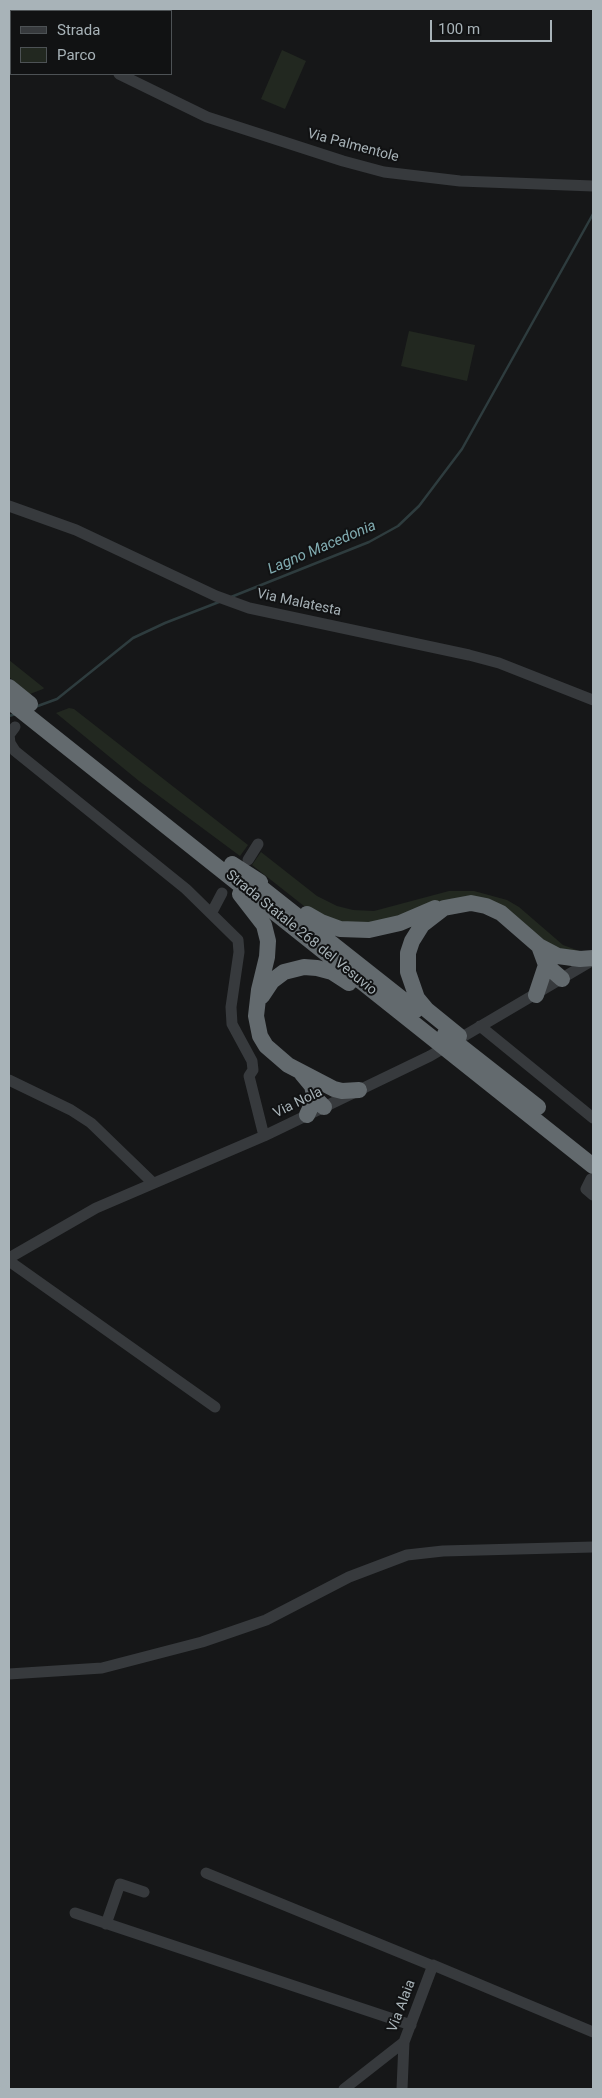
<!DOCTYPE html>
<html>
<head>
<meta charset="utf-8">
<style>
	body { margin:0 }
	#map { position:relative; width:602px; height:2098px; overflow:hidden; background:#161718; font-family:Roboto,sans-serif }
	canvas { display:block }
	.frame { position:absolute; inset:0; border:10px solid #a8b3b8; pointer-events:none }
	.legend { position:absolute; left:10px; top:10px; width:162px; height:65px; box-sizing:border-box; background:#111213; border:1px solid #4d5255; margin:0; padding:6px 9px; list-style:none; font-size:15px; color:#a8b3b8 }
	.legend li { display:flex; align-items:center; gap:10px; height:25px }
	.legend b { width:25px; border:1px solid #4d5255 }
	.scale { position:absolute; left:430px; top:20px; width:122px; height:22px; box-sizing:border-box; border:2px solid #a8b3b8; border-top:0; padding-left:6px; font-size:15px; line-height:18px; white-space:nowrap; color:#a8b3b8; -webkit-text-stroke:4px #111213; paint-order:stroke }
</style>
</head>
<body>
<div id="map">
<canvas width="602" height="2098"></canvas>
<div class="frame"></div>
<ul class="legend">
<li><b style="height:6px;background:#373a3d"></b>Strada</li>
<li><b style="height:14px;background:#222820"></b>Parco</li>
</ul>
<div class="scale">100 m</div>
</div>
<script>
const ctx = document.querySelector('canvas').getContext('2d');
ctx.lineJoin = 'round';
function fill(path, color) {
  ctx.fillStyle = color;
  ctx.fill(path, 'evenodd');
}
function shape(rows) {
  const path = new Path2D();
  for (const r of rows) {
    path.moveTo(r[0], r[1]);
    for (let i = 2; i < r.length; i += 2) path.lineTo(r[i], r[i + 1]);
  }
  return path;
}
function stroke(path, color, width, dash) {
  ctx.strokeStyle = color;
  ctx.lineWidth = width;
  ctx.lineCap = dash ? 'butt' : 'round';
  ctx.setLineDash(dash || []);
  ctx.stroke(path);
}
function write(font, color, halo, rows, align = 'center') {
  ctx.font = font + ' Roboto,sans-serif';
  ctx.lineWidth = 4;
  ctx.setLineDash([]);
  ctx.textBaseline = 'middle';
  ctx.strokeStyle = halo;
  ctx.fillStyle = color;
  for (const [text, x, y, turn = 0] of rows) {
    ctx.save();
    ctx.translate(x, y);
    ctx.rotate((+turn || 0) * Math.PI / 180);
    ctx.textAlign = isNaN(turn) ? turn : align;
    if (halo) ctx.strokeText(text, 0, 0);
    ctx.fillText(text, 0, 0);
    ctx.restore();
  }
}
fill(shape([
	[282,50,306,61,285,109,261,99],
	[409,331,475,345,467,381,401,366],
	[9,660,44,688,43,689,30,694,9,677],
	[69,708,74,709,248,845,240,856,139,781,56,713],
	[261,852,317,896,337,906,353,910,374,911,449,891,474,891,507,900,519,907,563,945,582,952,557,950,495,902,389,923,344,925,309,910,252,865]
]), '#222820');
stroke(shape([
	[231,597,369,542,398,526,419,506,462,449,593,214],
	[35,707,57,699,133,638,165,623,219,602],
	[9,716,16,714]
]), '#2e3c3e', 2.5);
stroke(shape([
	[9,34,11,34],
	[119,74,207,117,343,161,384,172,460,181,593,186],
	[9,506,76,530,216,596,249,608,469,655,499,663,593,700],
	[15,727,9,735,10,743,15,751,186,889,238,940,239,952,231,1007,232,1024,252,1061,253,1070,249,1076,264,1136],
	[248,860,258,844],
	[212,912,222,893],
	[480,1026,593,1118],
	[9,1080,71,1110,91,1123,153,1183],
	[591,1179,586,1189,593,1195],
	[9,1258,96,1208,264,1136,430,1056,593,960],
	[9,1261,215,1407],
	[9,1674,102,1668,202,1642,266,1620,349,1577,407,1555,443,1551,593,1547],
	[206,1873,433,1966],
	[75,1913,411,2025],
	[106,1924,120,1884,144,1892],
	[344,2089,404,2042,433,1965,593,2032],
	[402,2089,404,2042]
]), '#373a3d', 11);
stroke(shape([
	[9,687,30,704],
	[9,701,593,1166],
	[232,864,260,882],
	[249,878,416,1010],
	[240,894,264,925,268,941,267,957,259,990,256,1016,260,1036,266,1046,288,1065,334,1089,342,1091,359,1090],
	[307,914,321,922,340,929,369,930,400,923,435,908],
	[539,946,546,965,562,979],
	[536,995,546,965],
	[262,996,272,981,284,972,304,967,317,968,332,972,349,983],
	[445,1034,538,1107],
	[459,1036,427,1010,417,998,408,972,408,953,412,941,422,925,444,908,471,903,486,906,501,913,539,946,558,956,580,959,593,958],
	[302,1074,312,1086,315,1098,324,1107],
	[307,1115,315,1098]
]), '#636a6e', 16);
write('14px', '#a8b3b8', '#111213', [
	["Via Palmentole",353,146,15],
	["Via Malatesta",299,603,12],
	["Strada Statale 268 del Vesuvio",301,933,39],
	["Via Nola",298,1103,-26],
	["Via Alaia",402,2006,-69]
]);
write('italic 15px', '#81acb1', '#111213', [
	["Lagno Macedonia",322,548,-23]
]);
</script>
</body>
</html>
